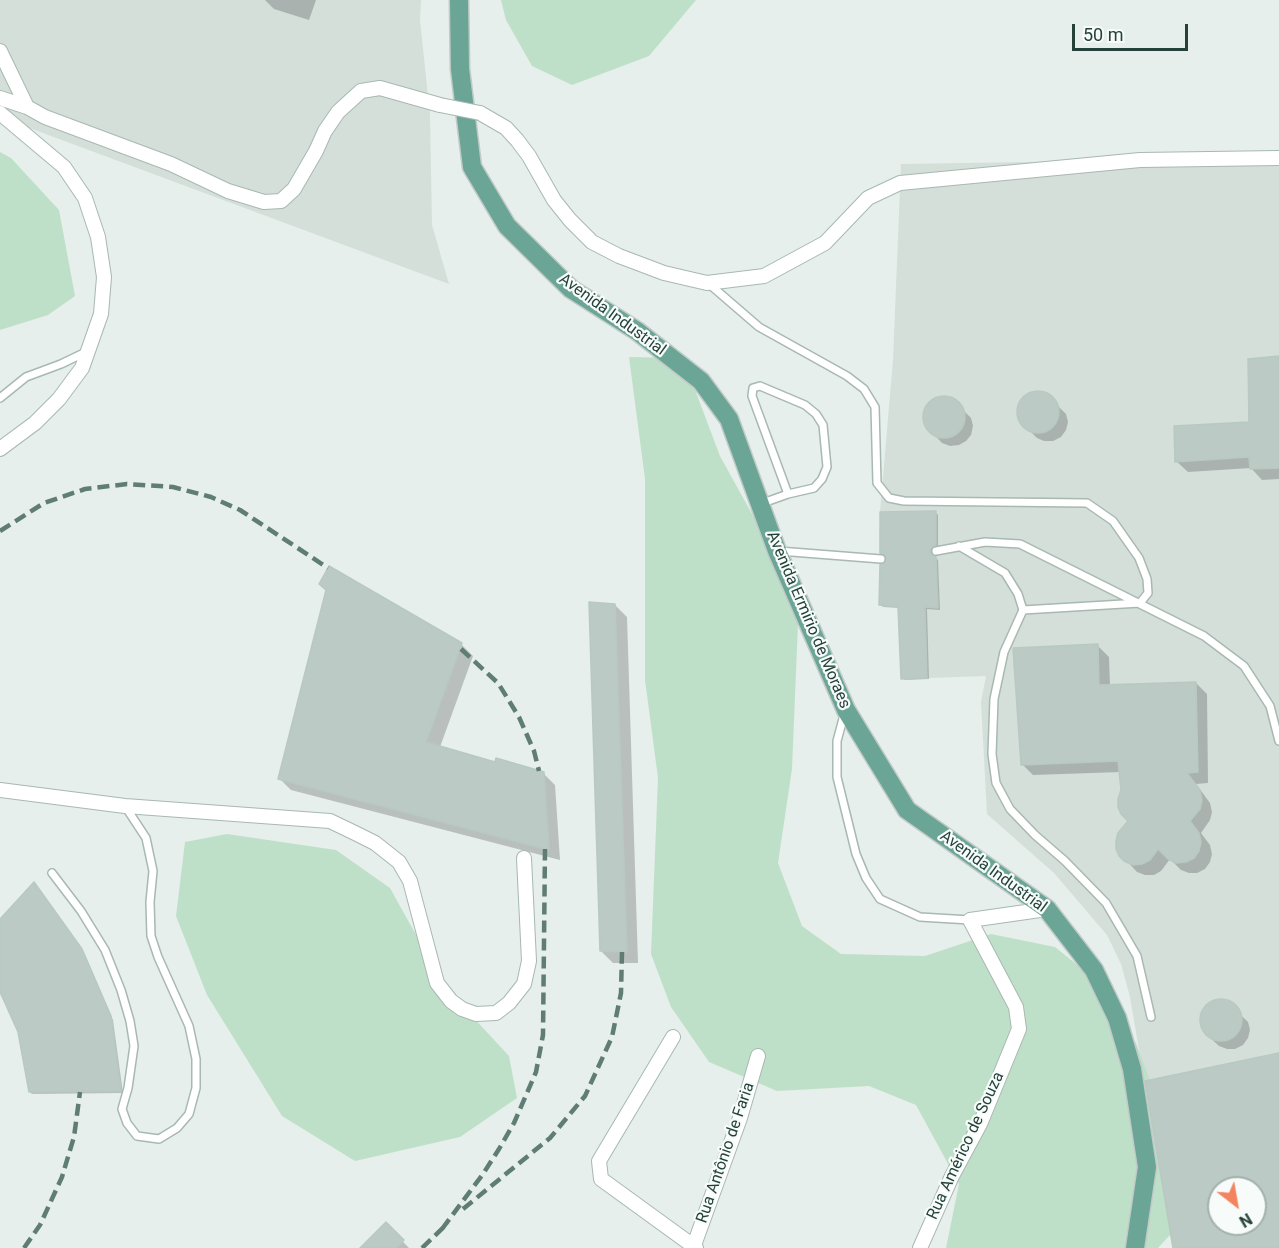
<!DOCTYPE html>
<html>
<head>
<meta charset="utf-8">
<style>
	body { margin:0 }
	#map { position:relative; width:1279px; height:1248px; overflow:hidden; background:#e6efeb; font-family:Roboto,sans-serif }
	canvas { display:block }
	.north { position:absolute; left:1207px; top:1176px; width:60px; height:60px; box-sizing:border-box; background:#f7fbf9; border:2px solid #a3b1ad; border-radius:50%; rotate:149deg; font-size:16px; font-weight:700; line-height:24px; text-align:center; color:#24423a }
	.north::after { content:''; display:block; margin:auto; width:21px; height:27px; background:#f4845f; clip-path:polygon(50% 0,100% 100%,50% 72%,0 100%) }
	.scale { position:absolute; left:1072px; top:24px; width:116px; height:27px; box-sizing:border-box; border:3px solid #24423a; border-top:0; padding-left:8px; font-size:18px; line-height:21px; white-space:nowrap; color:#24423a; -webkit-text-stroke:4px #f7fbf9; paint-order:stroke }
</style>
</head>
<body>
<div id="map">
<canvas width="1279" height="1248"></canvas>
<div class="north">N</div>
<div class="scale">50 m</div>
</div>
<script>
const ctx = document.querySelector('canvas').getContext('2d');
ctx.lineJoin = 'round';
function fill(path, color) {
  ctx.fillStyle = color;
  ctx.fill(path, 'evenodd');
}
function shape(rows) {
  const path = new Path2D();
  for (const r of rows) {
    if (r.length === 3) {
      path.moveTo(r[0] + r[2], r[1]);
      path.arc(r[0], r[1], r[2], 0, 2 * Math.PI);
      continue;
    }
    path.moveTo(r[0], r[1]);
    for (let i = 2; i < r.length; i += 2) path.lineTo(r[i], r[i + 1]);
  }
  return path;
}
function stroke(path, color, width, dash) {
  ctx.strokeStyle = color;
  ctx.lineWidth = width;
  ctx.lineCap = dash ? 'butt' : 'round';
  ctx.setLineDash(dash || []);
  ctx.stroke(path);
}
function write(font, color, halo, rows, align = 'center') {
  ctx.font = font + ' Roboto,sans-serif';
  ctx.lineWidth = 4.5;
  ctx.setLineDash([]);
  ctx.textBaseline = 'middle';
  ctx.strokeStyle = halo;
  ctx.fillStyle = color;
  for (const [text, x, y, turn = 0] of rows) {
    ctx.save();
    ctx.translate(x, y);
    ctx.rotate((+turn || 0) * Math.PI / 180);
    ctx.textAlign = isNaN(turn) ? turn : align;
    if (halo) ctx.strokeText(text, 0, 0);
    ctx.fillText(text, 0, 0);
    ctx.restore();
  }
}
fill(shape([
	[0,0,421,0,420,20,430,115,432,225,449,284,0,117],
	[1279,158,1279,1248,1173,1248,1130,997,1121,964,1107,935,1054,873,987,814,981,702,986,676,901,679,898,607,879,605,880,512,893,360,901,164],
	[1219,1188,1255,1188,1255,1224,1219,1224]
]), '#d4dfda');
fill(shape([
	[501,0,696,0,649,56,572,85,532,66,506,20],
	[0,152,11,158,59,210,75,296,48,315,0,330],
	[629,357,683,358,720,456,799,599,792,769,778,863,802,926,841,954,925,956,991,934,1055,947,1096,980,1136,1043,1178,1155,1170,1235,1158,1248,946,1248,959,1184,916,1105,869,1086,777,1091,709,1062,671,1007,651,954,658,778,645,680,645,479],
	[227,834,336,850,390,888,445,987,509,1056,517,1098,460,1137,355,1161,282,1116,207,995,176,916,185,842]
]), '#bfe0c8');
fill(shape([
	[265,0,316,0,309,20,274,9],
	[1279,358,1279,479,1262,480,1251,468,1188,472,1176,461,1250,423],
	[1032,394,1046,394,1066,414,1068,422,1066,430,1061,437,1053,441,1044,441,1037,438,1022,423,1019,417,1021,403],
	[938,398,952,399,971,418,973,426,971,435,966,441,959,445,950,446,942,443,928,428,924,414,927,407],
	[936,513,938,515,938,548,934,549,932,555,938,560,940,610,927,609,929,679,905,680,902,678,899,608,883,607,880,604,888,559,882,553],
	[615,605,627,617,638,963,613,963,601,951],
	[461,644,473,656,440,747,496,764,543,773,555,785,560,860,291,790,279,778],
	[1098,646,1109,657,1110,686,1196,683,1207,694,1208,783,1196,784,1210,803,1212,812,1210,820,1201,833,1210,845,1212,854,1210,862,1205,869,1197,873,1189,873,1181,870,1170,859,1161,871,1154,875,1145,875,1137,872,1126,860,1130,821,1122,791,1121,772,1033,775,1022,764],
	[36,886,84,953,113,1020,123,1093,32,1094,30,1092,20,1031,0,988,0,921],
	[1214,1002,1228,1003,1248,1022,1250,1030,1248,1038,1243,1045,1235,1049,1227,1049,1219,1046,1204,1032,1201,1025,1204,1011],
	[386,1224,409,1248,362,1248]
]), '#0003');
const building = shape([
	[1279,356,1279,468,1250,469,1249,457,1175,462,1174,426,1249,422,1248,359,1279,356],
	[1038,412,21],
	[944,417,21],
	[936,511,936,545,932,547,930,551,932,555,936,557,938,608,925,607,927,678,901,679,898,607,879,605,880,565,885,563,887,559,885,555,880,553,880,512,936,511],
	[329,566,462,643,426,742,495,762,496,758,544,772,549,850,278,779,326,590,319,584,329,566],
	[589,602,615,604,627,952,600,951,589,602],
	[1098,644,1099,685,1196,682,1198,772,1187,773,1200,790,1202,800,1200,809,1190,821,1199,833,1201,842,1199,851,1194,858,1186,862,1176,863,1168,859,1158,849,1150,860,1142,864,1133,865,1124,861,1119,856,1116,849,1116,841,1118,833,1128,821,1121,814,1118,807,1118,799,1121,790,1118,761,1021,765,1013,648,1098,644],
	[34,882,82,949,111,1016,121,1091,29,1092,18,1032,0,992,0,919,34,882],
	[1221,1020,21],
	[1279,1053,1279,1248,1173,1248,1145,1081,1279,1053],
	[1219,1188,1255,1188,1255,1224,1219,1224,1219,1188],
	[386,1222,404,1240,396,1248,360,1248,386,1222]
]);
fill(building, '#bbcac4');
stroke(building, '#b8c9c2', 1.5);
const service = shape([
	[708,283,759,327,847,376,864,389,875,407,877,483,889,498,904,501,1087,503,1113,521,1139,558,1147,579,1148,593,1140,603,1023,610],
	[0,398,26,377,61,364,86,352],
	[760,504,788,494,814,488,822,479,827,467,823,425,816,414,805,405,760,386,753,388,752,396,788,494],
	[959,546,1005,573,1018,594,1023,610,1004,652,994,699,992,754,996,783,1010,809,1035,835,1065,861,1106,903,1137,956,1151,1017],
	[779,551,881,559],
	[936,551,985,542,1020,544,1204,636,1244,666,1270,706,1279,741],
	[844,715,837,741,837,777,856,854,866,878,880,899,920,917,970,920],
	[52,873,81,911,105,950,121,990,130,1021,134,1046,128,1088,122,1109,127,1123,137,1136,159,1139,177,1128,189,1114,196,1088,196,1059,189,1026,158,957,151,936,150,902,153,871,146,838,125,806]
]);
const minor = shape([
	[0,51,27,107,45,117,171,164,228,191,264,202,281,201,294,189,316,151,325,131,338,112,361,91,380,88,440,105],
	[0,98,27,107],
	[0,113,64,167,85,198,98,237,104,277,101,314,82,368,59,399,35,423,0,449],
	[480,113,506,128,517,140,529,156,554,200,570,220,592,242,619,256,664,273,707,283,764,276,825,243,868,198,900,183,1140,160,1279,158],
	[0,790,125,806,330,821,355,833,375,843,399,862,410,881,437,983,451,1001,462,1009,476,1014,496,1013,509,1003,524,984,529,961,524,858],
	[673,1037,599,1161,601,1179,696,1248],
	[693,1248,740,1118,758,1056],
	[920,1248,952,1176,980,1124,1019,1029,1016,1007,970,920,1047,909]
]);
const primary = shape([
	[459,0,460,69,472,167,507,226,571,289,637,331,701,381,729,419,777,551,846,710,907,810,1047,909,1094,970,1117,1018,1132,1069,1147,1167,1135,1248]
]);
stroke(service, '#a8b8b2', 10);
stroke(minor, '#a8b8b2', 16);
stroke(primary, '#c2cac8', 21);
stroke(service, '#fff', 7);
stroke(minor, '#fff', 14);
stroke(primary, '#6aa596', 18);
stroke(shape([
	[0,531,44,503,85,489,127,484,173,487,211,497,240,510,328,568],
	[461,649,498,683,519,717,534,751,539,771],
	[463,1209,550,1138,585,1096,612,1037,621,993,622,952],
	[442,1229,483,1174,499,1149,514,1123,536,1072,543,1035,545,849],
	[24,1248,40,1225,62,1177,74,1137,80,1092],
	[422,1248,448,1223]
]), '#5f7d75', 4.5, [12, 6]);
const minorBridge = shape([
	[440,105,480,113]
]);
stroke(minorBridge, '#a8b8b2', 16, []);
stroke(minorBridge, '#fff', 14);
write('16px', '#24423a', '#f7fbf9', [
	["Avenida Industrial",612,315,36],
	["Avenida Ermirio de Moraes",808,620,67],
	["Avenida Industrial",993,872,36],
	["Rua Américo de Souza",966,1146,-65],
	["Rua Antônio de Faria",726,1153,-71]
]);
</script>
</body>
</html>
